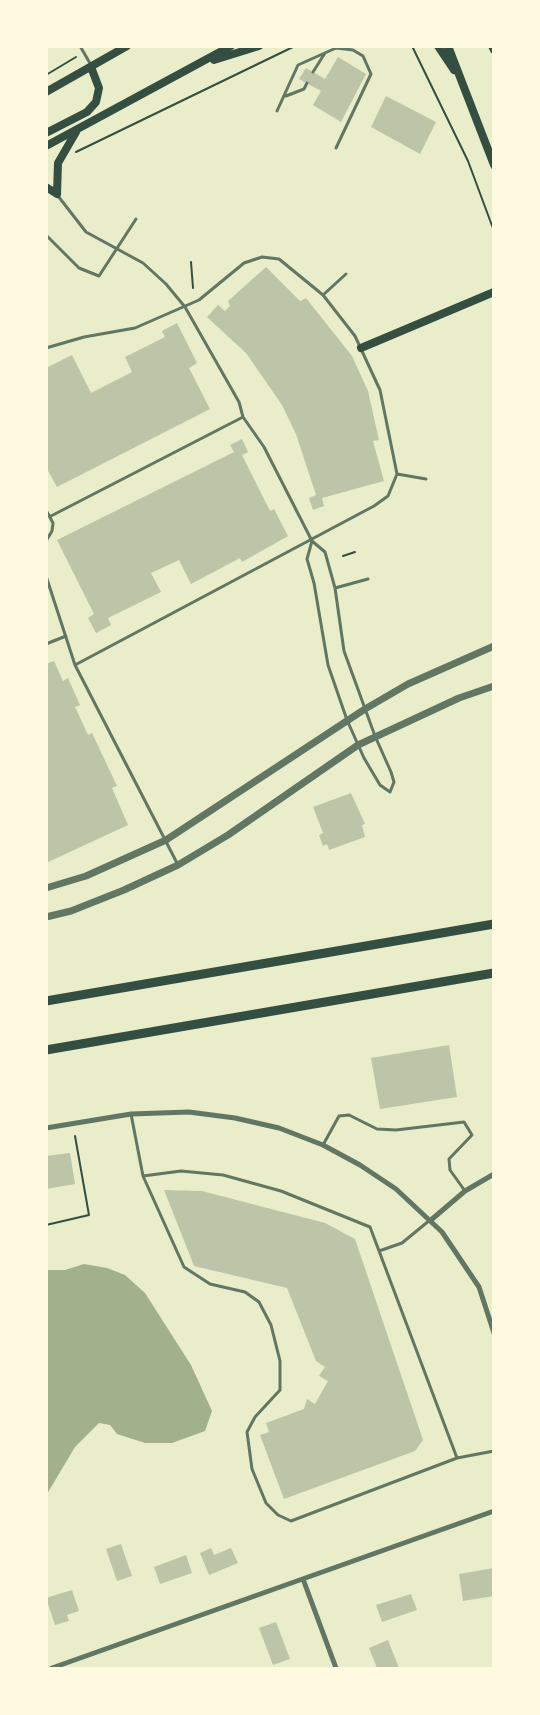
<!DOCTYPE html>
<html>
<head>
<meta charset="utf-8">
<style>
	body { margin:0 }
	#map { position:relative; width:540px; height:1715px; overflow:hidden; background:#e9edc9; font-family:"Work Sans",sans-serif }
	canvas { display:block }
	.frame { position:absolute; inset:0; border:48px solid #fefae0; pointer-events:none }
</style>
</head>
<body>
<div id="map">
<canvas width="540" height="1715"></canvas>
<div class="frame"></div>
</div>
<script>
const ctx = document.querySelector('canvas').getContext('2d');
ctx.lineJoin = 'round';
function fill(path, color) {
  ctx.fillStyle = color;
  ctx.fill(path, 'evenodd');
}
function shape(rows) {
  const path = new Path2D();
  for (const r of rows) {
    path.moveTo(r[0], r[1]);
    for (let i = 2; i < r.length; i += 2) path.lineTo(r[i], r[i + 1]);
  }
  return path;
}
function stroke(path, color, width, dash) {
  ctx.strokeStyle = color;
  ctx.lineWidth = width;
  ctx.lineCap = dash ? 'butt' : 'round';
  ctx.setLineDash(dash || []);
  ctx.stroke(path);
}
fill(shape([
	[84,1264,107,1268,125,1275,145,1293,191,1365,212,1411,205,1431,172,1443,145,1443,117,1434,110,1425,99,1423,75,1447,47,1494,47,1270,65,1270]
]), '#a3b18a');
fill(shape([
	[338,57,366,74,341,122,313,105,321,91,299,79,306,68,325,79],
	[386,96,436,122,420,154,371,127],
	[266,267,300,301,306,298,352,356,368,391,379,440,373,441,384,481,322,498,324,506,313,510,309,498,316,495,296,434,282,405,246,353,207,317,218,305,225,311,230,306,228,301],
	[177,323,197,363,189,368,210,409,57,487,46,467,46,368,72,355,91,393,132,372,125,357,165,337,162,331],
	[242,439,248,452,242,455,270,511,274,509,288,536,242,562,240,558,191,584,179,560,151,573,161,592,108,618,111,625,96,633,88,618,94,614,57,540,234,452,230,445],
	[54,661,63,681,68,678,80,705,75,707,88,735,92,733,117,786,112,788,128,825,46,863,46,664],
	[351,793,365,824,362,825,365,837,329,850,327,844,323,846,319,835,323,833,313,807],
	[449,1045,457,1097,380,1109,371,1058],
	[70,1153,75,1184,46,1189,46,1156],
	[164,1190,202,1191,325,1223,355,1239,423,1440,415,1451,284,1499,260,1435,269,1432,266,1423,304,1409,307,1399,315,1404,328,1381,319,1376,325,1367,316,1361,287,1288,194,1266],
	[121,1544,132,1576,117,1581,106,1549],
	[211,1548,214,1555,231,1548,238,1563,209,1575,200,1553],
	[186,1555,192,1573,160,1584,154,1567],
	[494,1568,494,1596,463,1601,459,1574],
	[72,1590,79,1611,67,1615,69,1621,55,1625,46,1598],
	[411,1594,417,1610,382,1622,376,1605],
	[276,1622,290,1659,273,1665,259,1628],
	[388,1640,399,1668,377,1668,369,1648]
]), '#bcc5a7');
stroke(shape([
	[412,46,468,161,494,231],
	[46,75,76,57],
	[76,152,295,46],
	[191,262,193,288],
	[343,556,355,552],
	[46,1225,89,1215,75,1136]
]), '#344e41', 2);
stroke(shape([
	[80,46,91,65],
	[313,72,325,53],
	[286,96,304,89,307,83],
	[277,111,298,65,336,48,353,50,363,56,371,74,336,148],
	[58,196,86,232,143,263,166,284,185,307,239,402,243,417,264,447,312,541],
	[46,235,79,268,99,276,136,219],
	[323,295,346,274],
	[46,348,84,337,135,328,199,300,244,263,262,257,279,259,323,295,355,336,380,390,397,474,388,496,374,506,75,665],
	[397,474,426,479],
	[46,510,53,523,52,531,46,541],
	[51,516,243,417],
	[312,541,325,552,335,588,344,651,375,736,391,772,394,782,390,792,380,785,364,758,347,720,328,665,314,583,307,559,312,541],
	[46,576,75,665,177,863],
	[335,588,368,579],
	[46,644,66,636],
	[131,1114,143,1176,181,1171,223,1175,281,1191,370,1227,457,1458,291,1521,278,1515,266,1503,252,1469,247,1432,255,1417,280,1390,280,1361,271,1325,259,1302,245,1292,210,1284,184,1267,143,1176],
	[323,1145,339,1116,349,1115,377,1129,396,1130,464,1122,472,1135,449,1159,450,1170,465,1191],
	[379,1251,402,1243,430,1220],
	[457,1458,494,1451]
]), '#617663', 3);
stroke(shape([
	[46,1128,131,1114,189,1112,235,1118,279,1128,323,1145,360,1165,396,1189,442,1232,479,1287,494,1333],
	[431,1220,465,1191,494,1174],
	[303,1579,336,1668],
	[52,1668,494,1511]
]), '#617663', 5);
stroke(shape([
	[46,888,86,876,166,840,365,709,408,684,494,646],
	[46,917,71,911,124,890,178,865,228,835,358,745,459,698,494,686]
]), '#617663', 7);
stroke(shape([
	[438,46,454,70],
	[448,46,494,165],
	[492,46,494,50],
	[214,60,259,46],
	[46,92,127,46],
	[46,133,87,112,96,102,99,88,91,67],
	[46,146,231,46],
	[46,187,57,194],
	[57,194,58,163,76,132],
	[361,348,494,292]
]), '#344e41', 8);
stroke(shape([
	[46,1001,494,924],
	[46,1050,494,973]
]), '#344e41', 9);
</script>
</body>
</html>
